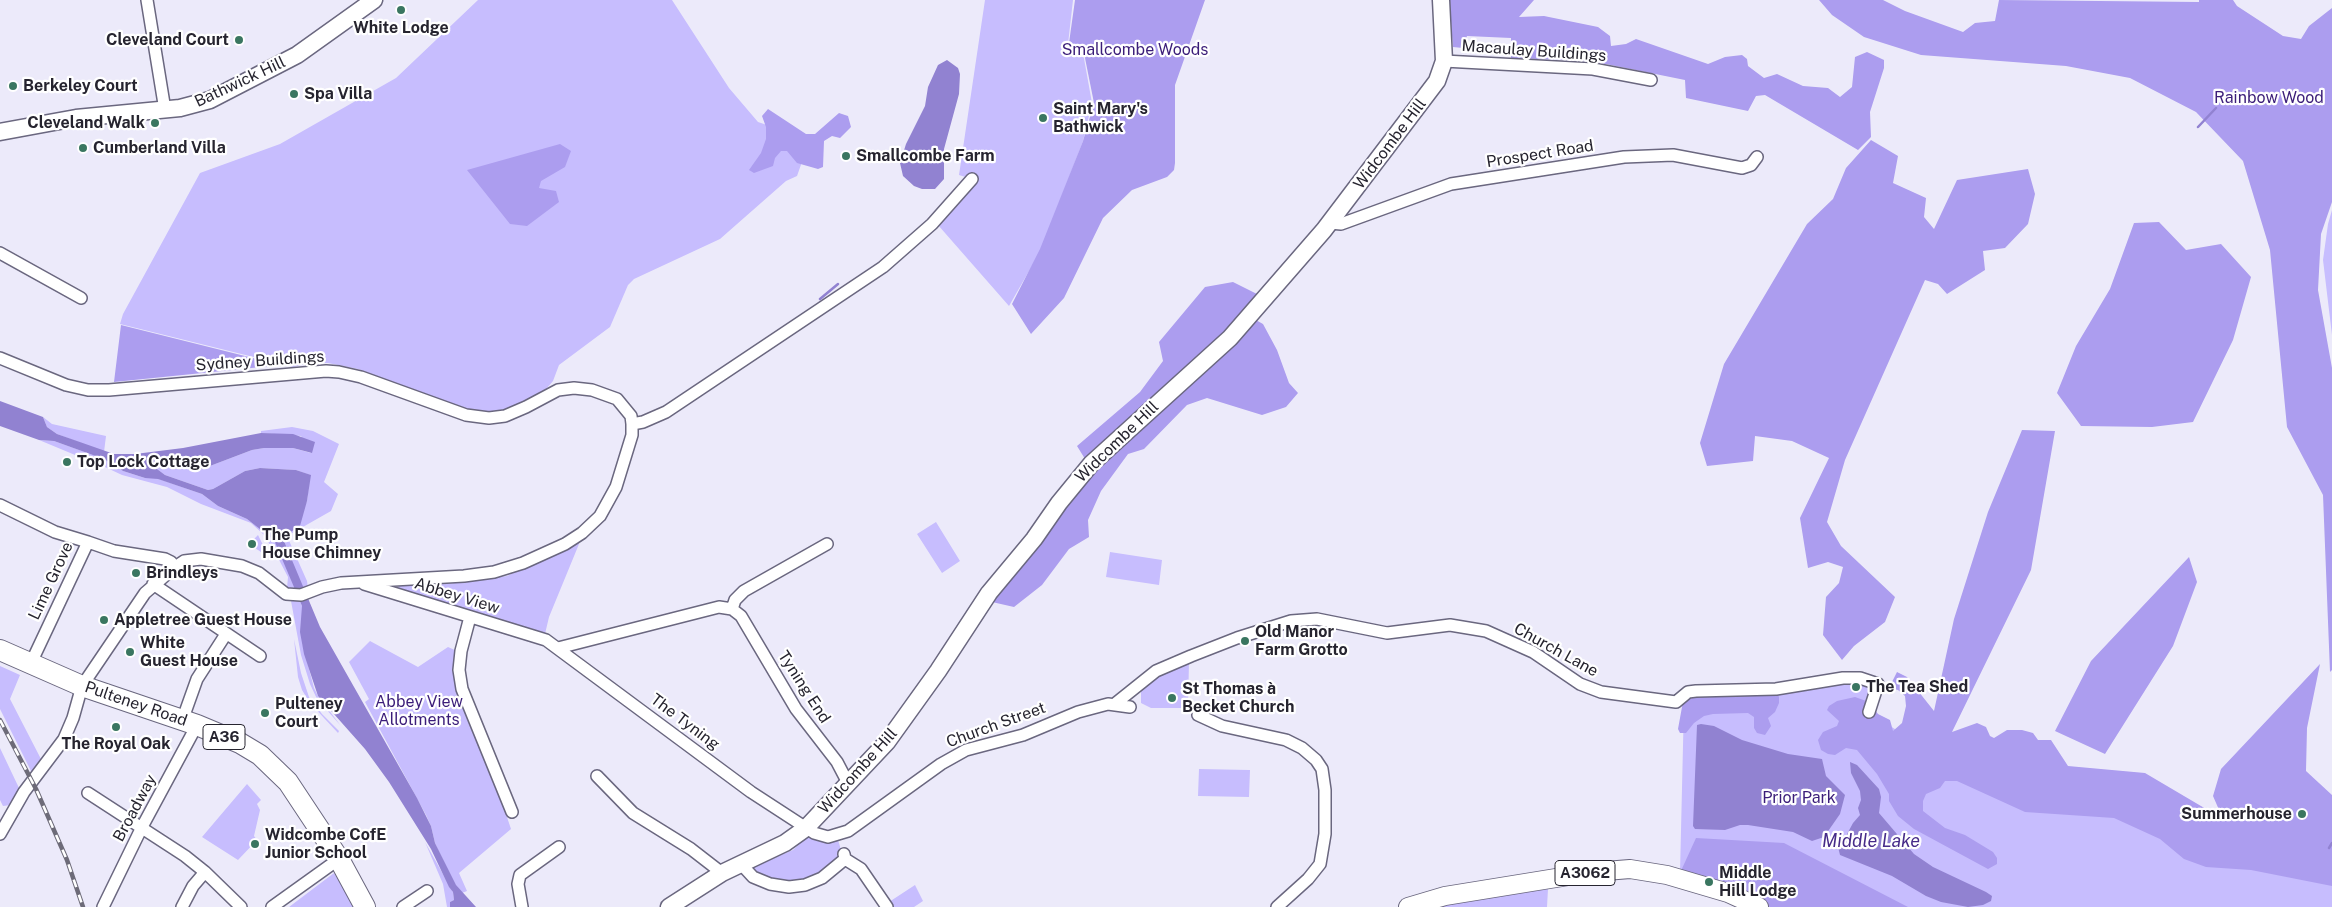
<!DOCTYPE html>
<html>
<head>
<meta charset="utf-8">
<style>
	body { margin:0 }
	canvas { display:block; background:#eceafa }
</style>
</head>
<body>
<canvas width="2332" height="907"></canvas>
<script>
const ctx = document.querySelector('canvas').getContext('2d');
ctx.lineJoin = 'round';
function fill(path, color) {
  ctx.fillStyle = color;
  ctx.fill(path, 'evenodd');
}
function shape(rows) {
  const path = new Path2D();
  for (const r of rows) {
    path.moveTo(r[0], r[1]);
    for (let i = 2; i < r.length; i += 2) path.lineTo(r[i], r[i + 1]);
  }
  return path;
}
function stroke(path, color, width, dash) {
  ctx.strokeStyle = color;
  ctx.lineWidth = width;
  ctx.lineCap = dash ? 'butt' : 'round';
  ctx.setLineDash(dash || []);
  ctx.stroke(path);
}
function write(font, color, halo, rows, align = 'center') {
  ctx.font = font + ' "Public Sans",sans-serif';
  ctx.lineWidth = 4.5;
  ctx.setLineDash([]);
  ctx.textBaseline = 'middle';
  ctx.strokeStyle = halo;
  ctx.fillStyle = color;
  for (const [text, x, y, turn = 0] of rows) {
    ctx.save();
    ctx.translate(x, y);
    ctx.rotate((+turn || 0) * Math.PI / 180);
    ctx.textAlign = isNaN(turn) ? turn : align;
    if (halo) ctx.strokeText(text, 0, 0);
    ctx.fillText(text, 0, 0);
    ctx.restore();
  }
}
fill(shape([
	[478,0,672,0,729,88,758,122,770,126,803,159,797,176,786,181,720,239,634,279,628,285,610,327,559,365,553,381,547,388,529,400,505,410,489,414,467,411,358,369,328,363,309,363,294,367,120,324,123,314,200,173,280,144,396,78],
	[985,0,1073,0,1068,44,1083,53,1092,103,1083,141,1041,250,1009,306,938,225,972,179,959,175],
	[2332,210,2332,335,2323,260,2328,224],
	[43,417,52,424,106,436,104,452,57,434,47,427],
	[292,427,313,431,339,444,324,482,338,494,331,511,287,536,307,581,308,588,303,590,283,538,285,534,292,531,307,501,310,475,296,470,260,468,245,471,213,489,208,490,165,475,155,468,153,463,157,459,164,459,202,469,252,450,264,448,293,448,311,453,301,436,261,433,261,431],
	[39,440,54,441,102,458,97,464,92,462],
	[104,459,123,471,145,478,156,478,202,494,218,506,247,519,271,537,278,545,296,591,287,588,288,577,276,554,263,534,251,523,201,504,167,487,122,475,105,467,103,464],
	[936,522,960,561,942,573,917,534],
	[258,535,265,549,261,552,249,544],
	[578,541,579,544,549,617,545,634,397,589,399,586,446,584,507,576],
	[1110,552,1162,560,1159,585,1106,577],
	[291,601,300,601,302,606,302,642,314,688,318,696,341,726,317,699,310,684,301,655],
	[294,639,301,673,309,697,322,714,339,731,338,733,310,703,302,690,298,677],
	[370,641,418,667,448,647,457,651,455,663,511,829,459,873,467,891,462,893,454,883,435,843,431,826,426,815,365,702,369,699,349,662],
	[1189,661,1188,708,1151,708,1141,703,1141,685,1156,676],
	[0,666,20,675,10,699,42,761,33,775,0,709],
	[1846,678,1874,683,1869,712,1904,735,2225,822,2332,799,2332,907,1767,907,1680,873,1684,703],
	[0,748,19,788,11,805,3,806,0,800],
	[1199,769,1250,770,1249,797,1198,796],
	[247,784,261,800,257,804,260,810,254,836,257,840,238,860,202,837],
	[809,834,832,841,838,840,842,853,830,868,806,880,782,882,771,879,750,868,793,850],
	[425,842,453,892,454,900,450,902,450,907,447,907,443,884],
	[334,873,356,907,289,907],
	[915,885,923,901,914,907,893,907,889,902],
	[1548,889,1547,907,1428,907,1435,904]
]), '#c7bdfe');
fill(shape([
	[1075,0,1205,0,1175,85,1175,163,1174,170,1167,177,1132,190,1103,218,1064,298,1031,334,1012,304,1040,249,1083,141,1094,103,1084,53,1069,43],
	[1449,0,1534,0,1519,17,1544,16,1598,27,1610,36,1611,46,1626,44,1636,39,1708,64,1725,57,1742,55,1747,59,1748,66,1764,78,1777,74,1803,86,1828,88,1840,97,1852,87,1855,57,1867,52,1884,60,1884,68,1870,112,1871,137,1858,150,1765,95,1756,96,1748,111,1686,98,1685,80,1591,61,1511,58,1511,38,1467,36,1463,48,1453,47],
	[1819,0,1883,0,1905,11,1963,32,1975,23,1995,21,1999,0,2199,2,2199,0,2233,0,2237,6,2283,36,2301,39,2309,26,2332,8,2332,202,2321,234,2318,290,2332,368,2332,670,2330,672,2323,495,2287,427,2270,250,2243,161,2196,112,2130,78,2066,66,1921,55,1864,37,1832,15],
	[768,109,806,134,815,134,839,113,848,116,851,127,840,138,832,136,824,141,823,167,818,169,797,163,787,151,781,151,775,158,773,166,754,173,749,170,761,153,766,139,766,127,762,116],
	[1871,140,1898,156,1893,183,1926,198,1924,217,1934,229,1957,180,2028,169,2035,194,2028,224,2005,248,1983,251,1985,270,1947,294,1938,284,1925,280,1845,460,1827,522,1841,546,1895,597,1885,622,1854,646,1842,660,1823,635,1826,597,1839,583,1843,567,1828,562,1808,568,1800,518,1829,458,1792,441,1755,436,1753,461,1707,466,1700,443,1724,364,1807,224,1833,199,1846,168],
	[560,144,571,151,565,167,541,181,539,188,556,191,559,202,527,226,510,224,467,170],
	[2159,222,2186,250,2221,244,2251,277,2233,340,2193,422,2152,427,2081,426,2057,393,2076,346,2110,289,2134,223],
	[1233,282,1257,294,1245,314,1263,324,1277,350,1289,383,1298,393,1286,407,1262,415,1207,398,1187,405,1144,449,1128,454,1101,491,1088,520,1089,537,1069,549,1042,585,1014,607,992,602,1009,557,1038,547,1090,467,1077,446,1140,392,1163,361,1159,342,1205,287],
	[121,325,281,365,114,382],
	[2022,430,2055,431,2031,570,1952,732,1977,723,1986,727,1990,736,1994,738,2007,730,2022,730,2033,733,2038,740,2051,740,2068,766,2145,773,2223,819,2213,796,2221,769,2320,664,2307,728,2306,771,2332,795,2332,886,2251,870,2206,867,2184,859,2160,839,2114,818,2025,812,1957,781,1945,781,1940,788,1926,794,1923,801,1923,811,1945,828,1965,835,1993,852,1997,858,1997,864,1988,869,1914,829,1898,816,1889,801,1889,794,1877,774,1857,750,1846,748,1835,755,1828,754,1821,750,1818,740,1823,732,1837,726,1839,721,1827,710,1829,706,1837,701,1855,697,1869,702,1878,714,1890,720,1893,731,1902,723,1906,706,1905,696,1898,690,1889,688,1897,672,1907,677,1934,711,1954,619,1988,512],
	[2189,557,2197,582,2173,646,2105,754,2055,731,2091,661],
	[1777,693,1779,697,1779,703,1775,712,1768,718,1771,726,1765,735,1757,733,1754,728,1754,717,1748,713,1713,714,1704,716,1694,723,1686,733,1680,733,1678,729,1684,696],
	[1696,838,1784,843,1908,907,1770,907,1763,903,1680,873]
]), '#ac9def');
fill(shape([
	[947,60,958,68,960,74,959,94,944,149,944,179,935,189,922,189,914,186,903,176,900,163,906,144,925,106,928,87,938,65],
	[0,401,43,417,47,427,57,434,114,454,135,454,183,448,261,433,293,434,315,442,312,453,293,448,264,448,252,450,202,469,164,460,156,460,153,466,165,475,208,490,213,489,245,471,260,468,296,470,311,475,307,501,300,526,289,533,285,534,284,541,320,627,417,798,431,826,435,843,456,885,476,907,450,907,450,902,454,900,453,892,449,887,431,849,389,782,365,749,318,696,304,654,300,632,302,606,274,540,247,519,218,506,202,494,158,479,145,478,123,471,104,459,54,441,39,440,0,426],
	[1701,724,1714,726,1742,740,1788,754,1822,759,1826,776,1845,795,1840,814,1824,837,1812,841,1793,832,1748,825,1740,825,1725,830,1695,829,1693,826,1697,725],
	[1850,762,1857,765,1879,789,1881,797,1879,813,1914,854,1933,867,1986,892,1992,896,1991,901,1983,905,1968,907,1941,902,1926,896,1892,876,1840,855,1838,847,1840,840,1846,836,1853,823,1860,815,1858,808,1861,800,1860,791,1851,773]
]), '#9182d1');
stroke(shape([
	[2198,127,2216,108],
	[820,299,838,284],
	[2329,848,2332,843]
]), '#9182d1', 2.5);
const street = shape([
	[147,0,165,110],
	[1444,61,1593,69,1651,80],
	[1330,223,1341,224,1451,184,1624,157,1673,155,1742,168,1751,165,1757,157],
	[0,253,81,298],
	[0,358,66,385,88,390,109,390,326,371,339,372,361,377,466,415,489,418,505,416,526,407,558,390,574,388,592,390,617,399,631,416,632,424,632,435,616,487,600,516,582,533,565,544,523,563,494,572,464,576,341,583,322,587,301,595,286,594,259,573,242,566,201,559,184,561,175,567,145,593,82,686,73,718,64,739,24,792,0,834],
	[632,424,643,422,666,412,883,267,932,224,972,179],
	[0,505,55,532,88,542],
	[153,584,260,656],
	[364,584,546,640,751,792,814,833,828,837,848,831,941,764,966,750,1023,735,1078,712,1108,704,1130,707],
	[732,609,735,600,744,591,827,544],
	[470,617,461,651,459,670,462,689,512,812],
	[558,648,719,607,732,609,741,616,796,709,837,762,848,783],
	[31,663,88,542,114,551,165,559,171,562,175,567],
	[1116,703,1156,671,1191,656,1237,638,1291,621,1317,619,1387,633,1450,625,1486,631,1533,652,1580,684,1601,692,1676,702,1688,692,1696,691,1776,689,1843,678,1860,678,1878,684,1869,712],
	[1198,715,1222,726,1286,740,1302,748,1316,760,1322,769,1325,790,1325,834,1320,864,1308,879,1277,907],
	[182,721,197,679,226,634],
	[597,776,633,813,691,849,722,873],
	[88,793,185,856,205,872,241,907],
	[845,859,861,869,887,907],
	[741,864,753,877,770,884,789,887,805,885,822,878,845,859,844,854],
	[103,907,142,827,197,725],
	[182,907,193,886,205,872],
	[272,907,339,859],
	[403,907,427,891],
	[522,907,518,884,520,875,559,847]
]);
const secondary = shape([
	[0,132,76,118,180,108,210,100,297,55,374,0],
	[669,907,722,873,785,843,806,828,887,742,938,671,989,593,1034,539,1059,503,1091,464,1230,338,1324,230,1437,81,1444,61,1441,0]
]);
const primary = shape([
	[1408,907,1445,896,1593,872,1630,869,1667,875,1728,893,1759,907]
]);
const highway = shape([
	[0,650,82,686,197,725,240,743,260,755,288,782,339,859,365,907]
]);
stroke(street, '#6a677f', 14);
stroke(secondary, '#6a677f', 19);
stroke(primary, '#6a677f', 20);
stroke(highway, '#6a677f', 22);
stroke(street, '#fff', 11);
stroke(secondary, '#fff', 16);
stroke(primary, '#fff', 18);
stroke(highway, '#fff', 20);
const rail = shape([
	[0,720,36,789,67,860,83,907]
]);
stroke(rail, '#6d6b78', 4.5);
stroke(rail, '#fff', 2.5, [8]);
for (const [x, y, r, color] of [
	[401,10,5,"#3a7660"],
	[239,40,5,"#3a7660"],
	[13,86,5,"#3a7660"],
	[294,94,5,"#3a7660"],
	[1043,118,5,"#3a7660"],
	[155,123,5,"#3a7660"],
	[83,148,5,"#3a7660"],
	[846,156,5,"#3a7660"],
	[67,462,5,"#3a7660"],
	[252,544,5,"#3a7660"],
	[136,573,5,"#3a7660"],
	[104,620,5,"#3a7660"],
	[1245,641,5,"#3a7660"],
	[130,652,5,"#3a7660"],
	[1856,687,5,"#3a7660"],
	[1172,698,5,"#3a7660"],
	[265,713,5,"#3a7660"],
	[116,727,5,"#3a7660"],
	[2302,814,5,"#3a7660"],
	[255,844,5,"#3a7660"],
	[1709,882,5,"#3a7660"]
]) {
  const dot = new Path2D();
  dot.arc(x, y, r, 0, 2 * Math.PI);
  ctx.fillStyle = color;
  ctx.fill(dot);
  stroke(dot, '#fff', 2);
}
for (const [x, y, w] of [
	[224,737,42],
	[1585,873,60]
]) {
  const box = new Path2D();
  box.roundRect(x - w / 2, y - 12.5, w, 25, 4);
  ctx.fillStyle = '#fff';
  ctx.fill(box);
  stroke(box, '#26242f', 1);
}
write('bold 15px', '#26242f', null, [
	["A36",224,737],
	["A3062",1585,873]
]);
write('bold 16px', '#26242f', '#fff', [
	["White Lodge",401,28,"center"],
	["Cleveland Court",229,40,"right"],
	["Berkeley Court",23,86],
	["Spa Villa",304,94],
	["Saint Mary's",1053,109],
	["Bathwick",1053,127],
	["Cleveland Walk",145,123,"right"],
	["Cumberland Villa",93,148],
	["Smallcombe Farm",856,156],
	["Top Lock Cottage",77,462],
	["The Pump",262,535],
	["House Chimney",262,553],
	["Brindleys",146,573],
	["Appletree Guest House",114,620],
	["Old Manor",1255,632],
	["Farm Grotto",1255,650],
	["White",140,643],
	["Guest House",140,661],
	["The Tea Shed",1866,687],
	["St Thomas à",1182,689],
	["Becket Church",1182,707],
	["Pulteney",275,704],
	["Court",275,722],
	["The Royal Oak",116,744,"center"],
	["Summerhouse",2292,814,"right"],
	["Widcombe CofE",265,835],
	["Junior School",265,853],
	["Middle",1719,873],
	["Hill Lodge",1719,891]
], 'left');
write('16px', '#3b1d79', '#fff', [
	["Smallcombe Woods",1135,50],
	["Rainbow Wood",2269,98],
	["Abbey View",419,702],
	["Allotments",419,720],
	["Prior Park",1799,798]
]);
write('16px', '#26242f', '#fff', [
	["Macaulay Buildings",1534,51,4],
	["Bathwick Hill",240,82,-25],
	["Widcombe Hill",1390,144,-53],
	["Prospect Road",1540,154,-9],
	["Sydney Buildings",260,361,-4],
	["Widcombe Hill",1117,442,-44],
	["Lime Grove",51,581,-65],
	["Abbey View",457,596,17],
	["Church Lane",1556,650,29],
	["Tyning End",804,687,57],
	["Pulteney Road",136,704,19],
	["The Tyning",685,722,37],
	["Church Street",996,725,-20],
	["Widcombe Hill",858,771,-48],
	["Broadway",135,808,-62]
]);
write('italic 18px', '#472c89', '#fff', [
	["Middle Lake",1871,841]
]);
</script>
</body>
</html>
